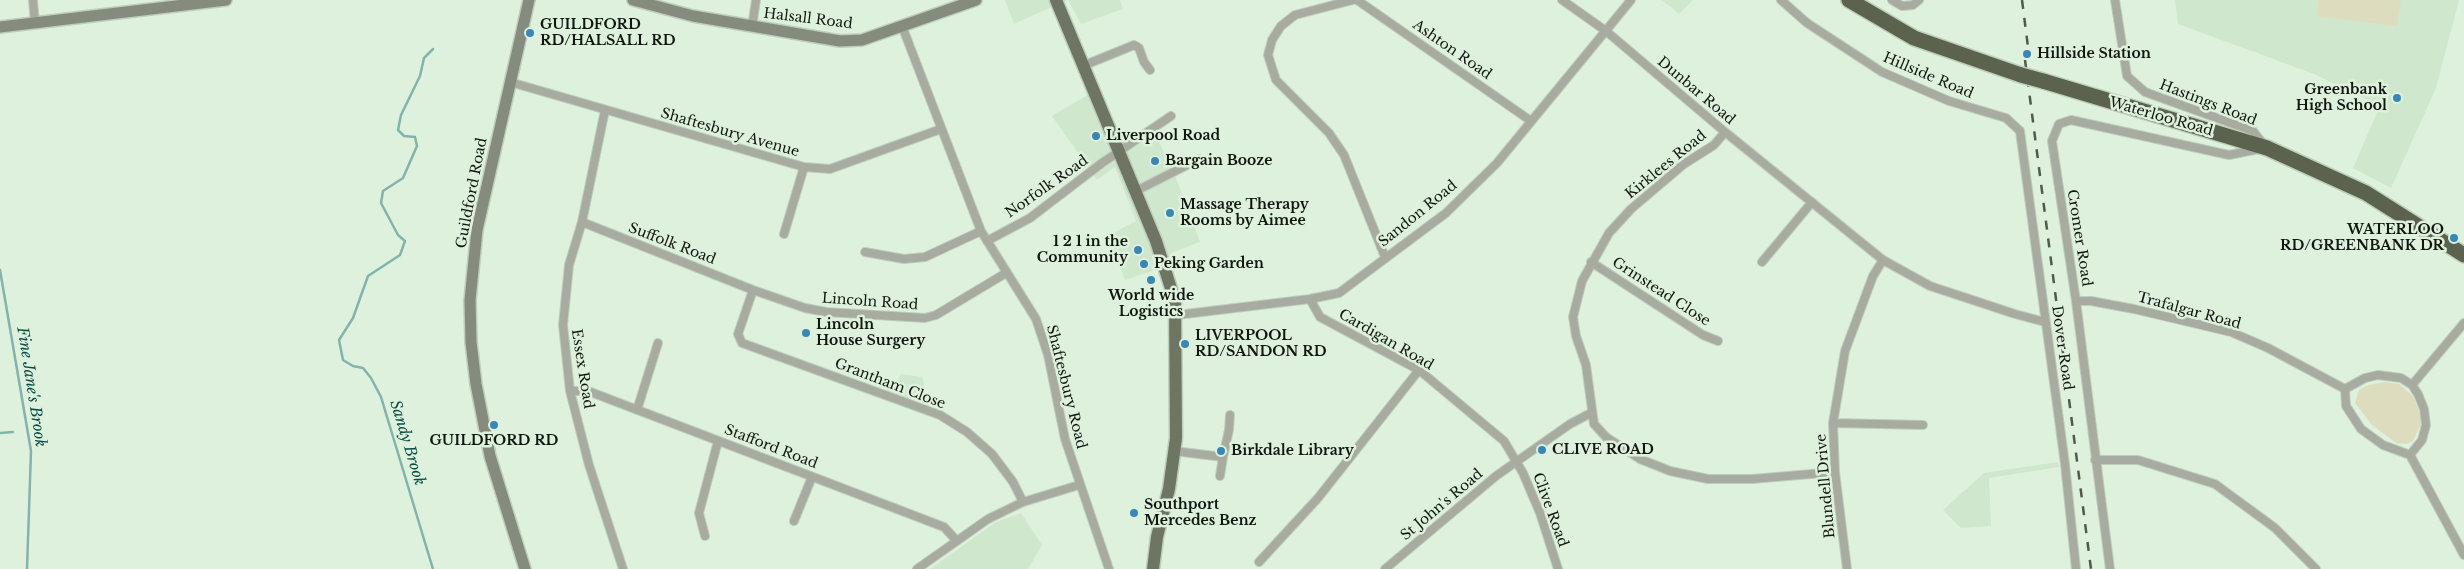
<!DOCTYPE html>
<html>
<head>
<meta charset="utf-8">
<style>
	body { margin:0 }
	canvas { display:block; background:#def1dd }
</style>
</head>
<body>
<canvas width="2464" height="569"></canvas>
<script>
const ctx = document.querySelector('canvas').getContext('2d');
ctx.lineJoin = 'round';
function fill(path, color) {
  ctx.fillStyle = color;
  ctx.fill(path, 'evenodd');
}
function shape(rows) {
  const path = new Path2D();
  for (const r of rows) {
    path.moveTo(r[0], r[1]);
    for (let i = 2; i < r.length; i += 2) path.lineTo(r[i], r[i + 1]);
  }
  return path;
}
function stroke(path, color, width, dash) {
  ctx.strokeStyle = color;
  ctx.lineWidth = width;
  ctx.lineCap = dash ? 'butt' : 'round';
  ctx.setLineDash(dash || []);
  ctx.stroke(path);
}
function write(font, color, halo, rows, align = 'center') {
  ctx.font = font + ' "Libre Baskerville",serif';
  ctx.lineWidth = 5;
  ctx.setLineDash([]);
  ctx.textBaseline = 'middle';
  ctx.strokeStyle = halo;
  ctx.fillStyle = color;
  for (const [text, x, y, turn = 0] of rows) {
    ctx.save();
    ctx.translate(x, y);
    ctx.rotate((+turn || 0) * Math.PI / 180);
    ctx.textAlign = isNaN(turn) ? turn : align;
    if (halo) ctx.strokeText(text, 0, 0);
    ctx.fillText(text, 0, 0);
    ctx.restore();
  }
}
fill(shape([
	[1005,0,1067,0,1014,24],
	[1068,0,1120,0,1123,9,1081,24],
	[1662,0,1693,0,1679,14],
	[2175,0,2459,0,2436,88,2391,188,2353,168,2380,106,2314,74,2178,24],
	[1089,94,1114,148,1151,124,1176,178,1200,242,1171,253,1161,268,1125,280,1108,236,1136,221,1115,167,1097,180,1052,116],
	[901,374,922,377,925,388,918,404,887,391,891,384,896,385],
	[2058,462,2059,467,1989,478,1991,526,1961,528,1943,510,1984,473],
	[1021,513,1042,545,1028,569,930,569,996,522]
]), '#cfe7cd');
fill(shape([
	[2319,0,2401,0,2397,26,2317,16],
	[2384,382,2399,384,2413,396,2419,411,2421,424,2413,441,2407,444,2396,443,2372,425,2355,403,2359,390,2369,385]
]), '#dedcbe');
stroke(shape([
	[433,49,424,58,420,76,401,115,398,130,404,136,415,137,417,146,403,178,383,191,381,203,398,235,405,241,400,255,368,276,353,318,339,340,343,360,353,366,363,368,371,378,381,397,433,569],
	[0,270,31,451,27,569],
	[0,433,13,432]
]), '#83b4ab', 2.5);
const street = shape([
	[33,0,35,23],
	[1353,0,1295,15,1281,26,1272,40,1268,55,1276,80,1329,133,1344,155,1385,257],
	[1357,0,1531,121],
	[1562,0,1606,31,1725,132,1883,260,1930,286,2015,314,2045,322],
	[1781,0,1807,23,1882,72,1949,101,2006,118,2020,131,2065,464,2076,569],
	[1892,0,1902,6,1913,5,1919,0],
	[2115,0,2127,76,2145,92,2253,131,2264,145],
	[902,26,981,231,1036,319,1048,355,1065,439,1109,569],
	[752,27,756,0],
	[1085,65,1134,45,1139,48,1144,62,1150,70],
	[510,82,804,167,830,169,941,129],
	[605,110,582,222,569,265,563,325,570,391,589,465,623,569],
	[1725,132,1714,145,1684,164,1631,209,1609,233,1582,281,1573,317,1576,336,1586,365,1594,424,1606,437,1640,459,1670,471,1708,479,1752,479,1835,472],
	[1136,191,1199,159],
	[582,222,753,290,805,308,826,312,925,318,936,315,1006,273],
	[784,234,804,167],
	[987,241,1030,218,1102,163,1171,116],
	[865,252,904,259,925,257,981,231],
	[1591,262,1703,335,1718,341],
	[1762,262,1812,202],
	[753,290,738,334,742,343,940,415,967,432,992,454,1013,482,1023,502],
	[1310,299,1320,317,1419,370,1504,441,1523,473,1540,513,1558,569],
	[2076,301,2091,301,2134,309,2231,332,2268,348,2345,389],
	[1177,315,1310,299,1339,293,1446,213,1497,163,1631,0],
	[2378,375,2401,378,2412,385,2418,394,2424,409,2426,425,2422,440,2410,455,2383,445,2361,429,2346,406,2345,389,2365,378,2378,375],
	[2412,385,2464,323],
	[570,391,588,391,944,527,956,540],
	[637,410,658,343],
	[1833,423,1923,425],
	[1174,451,1223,457,1229,430,1230,415],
	[2410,455,2464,555],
	[2095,460,2138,460,2215,484,2275,528,2316,569],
	[1220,476,1223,457],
	[794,521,812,477],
	[705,536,699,513,718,441],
	[1259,562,1318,498,1419,370],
	[917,569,988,519,1023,502,1079,485],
	[1385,569,1496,476,1570,424,1591,413],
	[1847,569,1835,472,1833,423,1845,351,1873,276,1883,260],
	[2110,569,2076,301,2052,141,2059,124,2071,120,2229,155,2259,149]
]);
const secondary = shape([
	[633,0,693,16,840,41,862,40,976,0],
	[0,27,226,0],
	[525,569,490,456,476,384,471,342,470,300,477,230,529,0]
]);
const primary = shape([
	[1056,0,1156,241,1175,301,1176,438,1169,489,1157,537,1153,569]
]);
const highway = shape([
	[1849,0,1914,38,2021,75],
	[2043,81,2267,148,2366,193,2464,255]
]);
stroke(street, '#bdcebc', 10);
stroke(secondary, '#bdcebc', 14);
stroke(primary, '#bdcebc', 15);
stroke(highway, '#bdcebc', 18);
stroke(street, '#a7aba0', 8);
stroke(secondary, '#868c7d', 11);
stroke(primary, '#6f7563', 12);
stroke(highway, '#5b624d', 15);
stroke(shape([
	[2022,0,2028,47],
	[2025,60,2091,569]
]), '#505a4f', 2.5, [9, 9]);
const highwayBridge = shape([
	[2021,75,2043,81]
]);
stroke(highwayBridge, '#bdcebc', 18, []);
stroke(highwayBridge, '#5b624d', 15);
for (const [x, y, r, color] of [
	[530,33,5,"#3787b8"],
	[2027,54,5,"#3787b8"],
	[2397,98,5,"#3787b8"],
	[1096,136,5,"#3787b8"],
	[1155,161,5,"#3787b8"],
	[1170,213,5,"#3787b8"],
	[2454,238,5,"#3787b8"],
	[1138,250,5,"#3787b8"],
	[1144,264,5,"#3787b8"],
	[1151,280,5,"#3787b8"],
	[806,333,5,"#3787b8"],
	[1185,344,5,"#3787b8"],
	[494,425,5,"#3787b8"],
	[1542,450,5,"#3787b8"],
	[1221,451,5,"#3787b8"],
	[1134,513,5,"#3787b8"]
]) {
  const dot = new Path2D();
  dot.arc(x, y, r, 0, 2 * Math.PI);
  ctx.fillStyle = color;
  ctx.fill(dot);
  stroke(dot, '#def1dd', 2);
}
write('14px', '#111710', '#def1dd', [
	["Halsall Road",808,19,7],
	["Ashton Road",1452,50,35],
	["Hillside Road",1928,76,23],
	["Dunbar Road",1696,91,40],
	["Hastings Road",2208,103,21],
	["Waterloo Road",2161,117,16],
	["Shaftesbury Avenue",730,133,16],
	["Kirklees Road",1666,165,-39],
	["Norfolk Road",1047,187,-35],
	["Guildford Road",472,193,-79],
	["Sandon Road",1418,214,-39],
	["Cromer Road",2079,238,81],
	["Suffolk Road",672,244,21],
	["Grinstead Close",1661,292,33],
	["Lincoln Road",870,302,4],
	["Trafalgar Road",2189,311,15],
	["Cardigan Road",1386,340,30],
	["Dover Road",2062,348,82],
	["Essex Road",582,369,81],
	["Grantham Close",890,384,21],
	["Shaftesbury Road",1066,387,76],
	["Stafford Road",771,447,21],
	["Blundell Drive",1826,486,-95],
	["St John's Road",1442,505,-40],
	["Clive Road",1550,510,70]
]);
write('bold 14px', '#111710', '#def1dd', [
	["GUILDFORD",540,25],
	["RD/HALSALL RD",540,41],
	["Hillside Station",2037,54],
	["Greenbank",2387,90,"right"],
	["High School",2387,106,"right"],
	["Liverpool Road",1106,136],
	["Bargain Booze",1165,161],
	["Massage Therapy",1180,205],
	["Rooms by Aimee",1180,221],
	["WATERLOO",2444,230,"right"],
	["RD/GREENBANK DR",2444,246,"right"],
	["1 2 1 in the",1128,242,"right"],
	["Community",1128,258,"right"],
	["Peking Garden",1154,264],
	["World wide",1151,296,"center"],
	["Logistics",1151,312,"center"],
	["Lincoln",816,325],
	["House Surgery",816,341],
	["LIVERPOOL",1195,336],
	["RD/SANDON RD",1195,352],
	["GUILDFORD RD",494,441,"center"],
	["CLIVE ROAD",1552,450],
	["Birkdale Library",1231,451],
	["Southport",1144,505],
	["Mercedes Benz",1144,521]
], 'left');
write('italic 15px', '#044e45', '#def1dd', [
	["Fine Jane's Brook",31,387,81],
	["Sandy Brook",407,443,73]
]);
</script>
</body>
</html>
